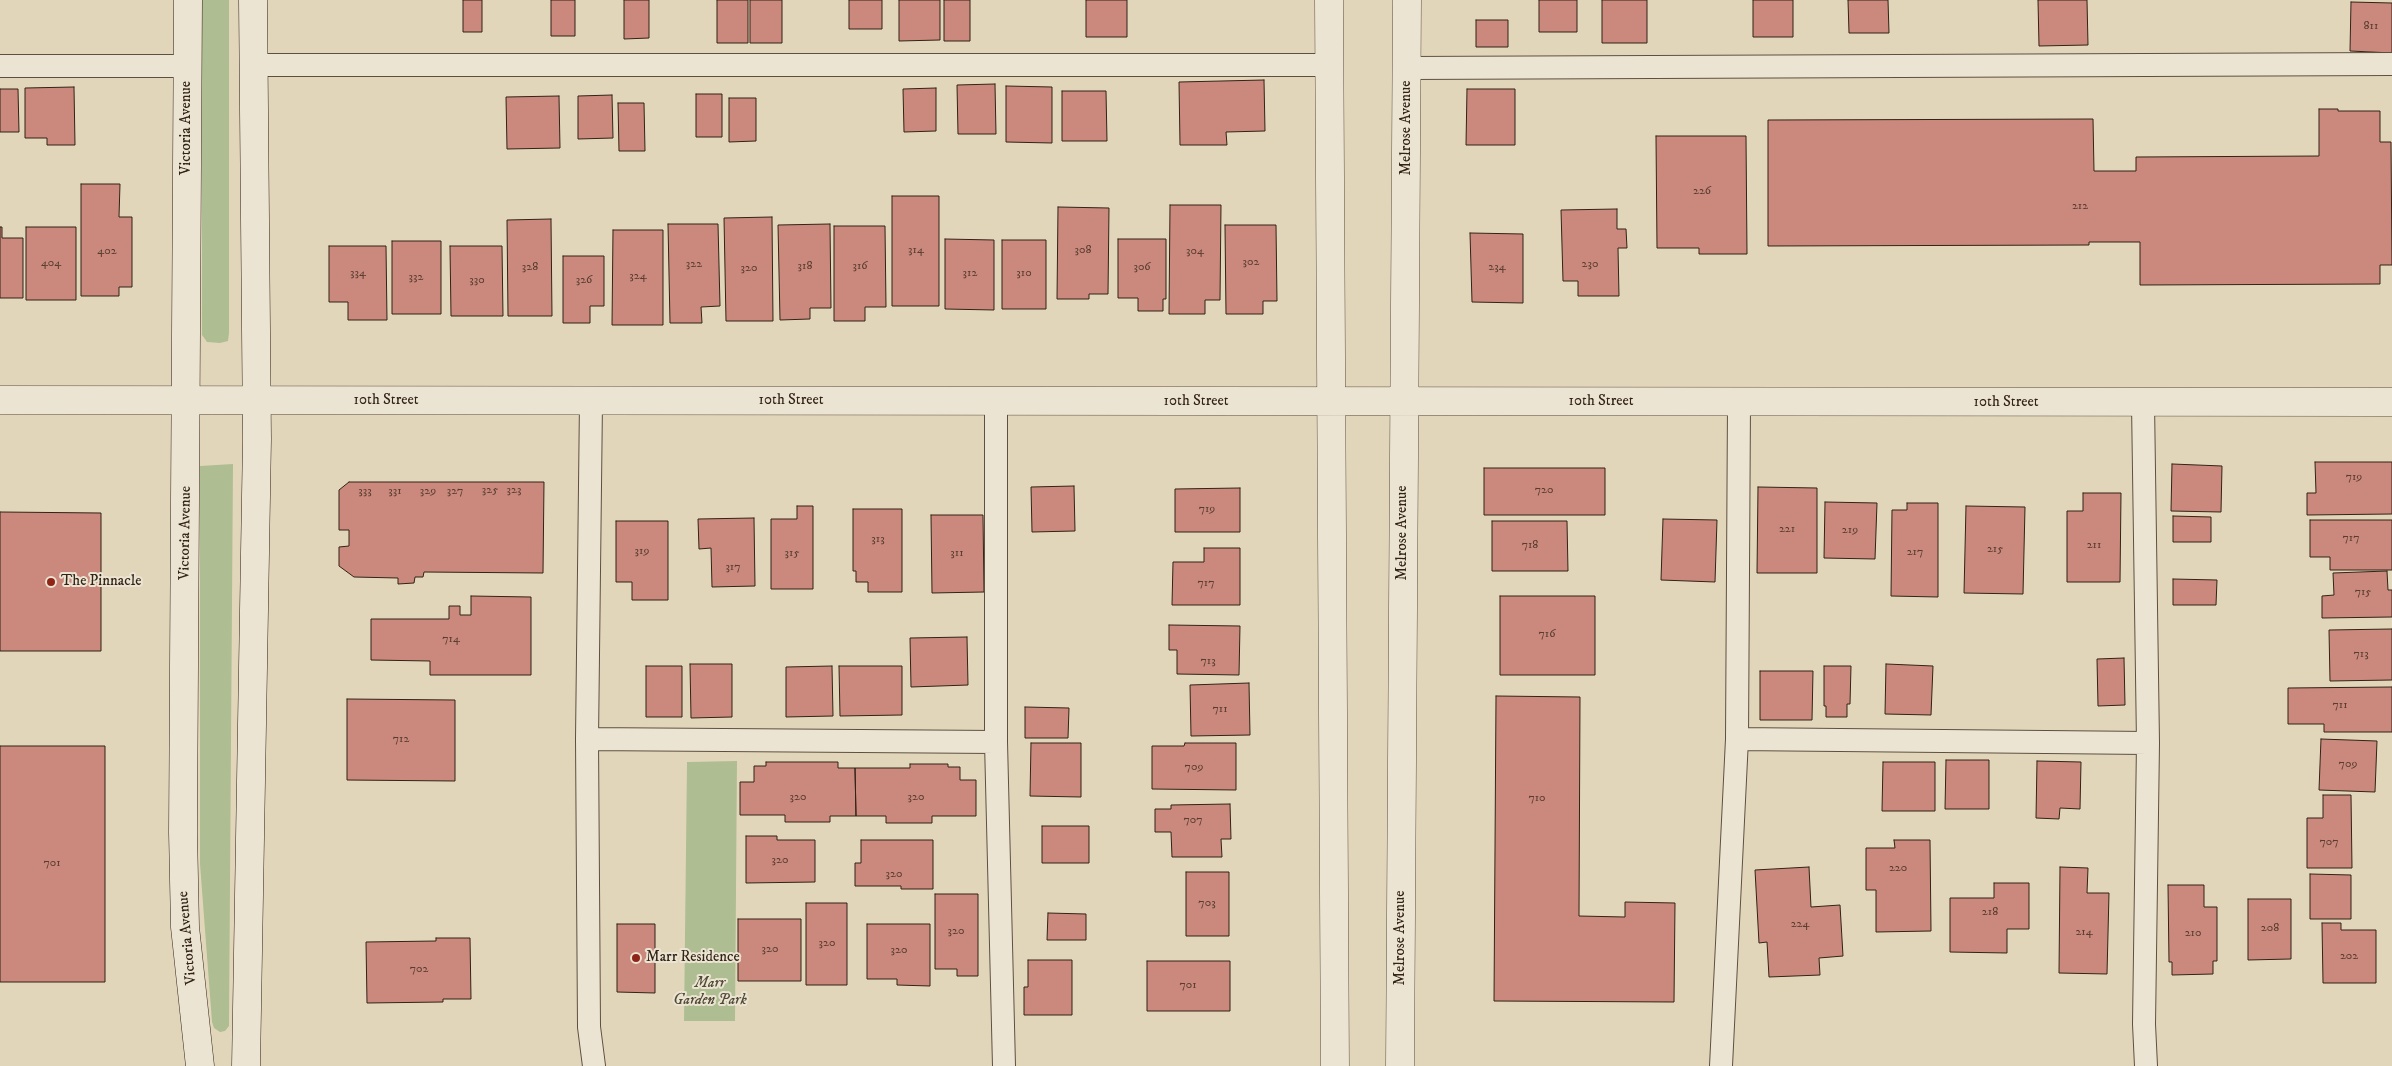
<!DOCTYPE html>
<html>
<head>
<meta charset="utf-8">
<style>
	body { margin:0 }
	canvas { display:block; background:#e2d6ba }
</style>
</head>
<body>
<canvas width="2392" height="1066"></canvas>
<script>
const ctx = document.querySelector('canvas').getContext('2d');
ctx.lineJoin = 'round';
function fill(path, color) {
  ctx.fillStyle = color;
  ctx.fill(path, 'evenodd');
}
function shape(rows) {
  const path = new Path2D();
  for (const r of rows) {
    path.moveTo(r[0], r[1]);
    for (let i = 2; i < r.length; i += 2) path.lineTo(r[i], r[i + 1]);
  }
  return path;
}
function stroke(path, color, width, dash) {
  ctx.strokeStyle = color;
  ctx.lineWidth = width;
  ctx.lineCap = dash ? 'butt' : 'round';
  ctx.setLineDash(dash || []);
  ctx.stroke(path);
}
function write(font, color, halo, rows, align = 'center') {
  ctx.font = font + ' "IM FELL DW Pica",serif';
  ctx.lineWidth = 4;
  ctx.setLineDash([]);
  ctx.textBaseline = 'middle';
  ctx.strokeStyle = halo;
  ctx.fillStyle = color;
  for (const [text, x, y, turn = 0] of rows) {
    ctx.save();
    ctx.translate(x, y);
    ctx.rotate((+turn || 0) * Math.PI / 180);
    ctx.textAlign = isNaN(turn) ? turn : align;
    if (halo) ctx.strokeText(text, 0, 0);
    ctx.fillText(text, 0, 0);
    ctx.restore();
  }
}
fill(shape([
	[202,0,229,0,229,333,228,341,220,343,207,342,202,335],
	[233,464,229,1026,225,1031,220,1032,214,1028,212,1022,200,864,200,466],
	[737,761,735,1021,684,1021,687,762]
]), '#afbe92');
const building = shape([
	[463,0,482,0,482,32,463,32,463,0],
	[551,0,575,0,575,36,551,36,551,0],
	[624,0,649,0,649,38,624,39,624,0],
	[717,0,748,0,748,43,717,43,717,0],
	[750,0,782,0,782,43,750,43,750,0],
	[849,0,882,0,882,29,849,29,849,0],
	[899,0,940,0,940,40,899,41,899,0],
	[944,0,970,0,970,41,944,41,944,0],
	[1086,0,1127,0,1127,37,1086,37,1086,0],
	[1539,0,1577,0,1577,32,1539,32,1539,0],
	[1602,0,1647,0,1647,43,1602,43,1602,0],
	[1753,0,1793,0,1793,37,1753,37,1753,0],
	[1848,0,1888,0,1889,33,1849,33,1848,0],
	[2038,0,2087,0,2088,45,2039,46,2038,0],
	[2351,2,2392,3,2392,53,2350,51,2351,2],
	[1476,20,1508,20,1508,47,1476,47,1476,20],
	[1264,80,1265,131,1226,132,1227,145,1180,145,1179,82,1264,80],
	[995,84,996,134,958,134,957,85,995,84],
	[1006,86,1052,87,1052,143,1006,142,1006,86],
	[74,87,75,145,47,145,47,138,25,138,25,88,74,87],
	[936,88,936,131,904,132,903,89,936,88],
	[0,89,18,89,19,132,0,132,0,89],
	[1467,89,1515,89,1515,145,1466,145,1467,89],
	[1062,91,1106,91,1107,141,1062,141,1062,91],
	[696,94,722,94,722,137,696,137,696,94],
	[612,95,613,138,578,139,578,96,612,95],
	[559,96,560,148,507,149,506,97,559,96],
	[729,98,756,98,756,141,729,142,729,98],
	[618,103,644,103,645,151,619,151,618,103],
	[2319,109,2338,109,2338,111,2380,111,2380,142,2391,142,2392,265,2380,265,2380,284,2140,285,2140,242,2089,242,2089,245,1768,246,1768,120,2093,119,2094,171,2136,171,2136,157,2319,156,2319,109],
	[1656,136,1746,136,1747,254,1699,254,1699,248,1657,248,1656,136],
	[81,184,120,184,119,217,132,217,132,287,119,287,119,296,81,296,81,184],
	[892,196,939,196,939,306,892,306,892,196],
	[1170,205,1221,205,1220,300,1205,300,1205,314,1169,314,1170,205],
	[1058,207,1109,208,1108,294,1089,294,1089,299,1057,299,1058,207],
	[1617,209,1617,229,1626,229,1627,248,1618,248,1619,296,1578,296,1578,281,1563,281,1561,210,1617,209],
	[772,217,773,321,726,321,724,218,772,217],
	[551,219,552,316,508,316,507,220,551,219],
	[668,224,718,224,720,306,701,307,702,323,670,323,668,224],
	[830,224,831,308,810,308,810,319,780,320,778,225,830,224],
	[1225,225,1276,225,1277,301,1263,301,1263,314,1226,314,1225,225],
	[834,226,885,226,886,307,865,307,865,321,834,321,834,226],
	[0,227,2,227,2,238,23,238,23,298,0,298,0,227],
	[26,227,76,227,76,300,26,300,26,227],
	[613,230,663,230,663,325,612,325,613,230],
	[1470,233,1523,234,1523,303,1472,302,1470,233],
	[945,239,994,240,994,310,945,309,945,239],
	[1118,239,1166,239,1166,299,1163,299,1163,311,1138,311,1138,298,1118,298,1118,239],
	[1002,240,1046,240,1046,309,1002,309,1002,240],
	[392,241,441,241,441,314,392,314,392,241],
	[329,246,386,246,387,320,348,320,348,302,329,302,329,246],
	[450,246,502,246,503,316,451,316,450,246],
	[563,256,604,256,604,306,590,306,590,323,563,323,563,256],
	[2315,462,2392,462,2392,514,2307,515,2307,493,2316,493,2315,462],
	[2172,464,2222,466,2221,512,2171,511,2172,464],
	[1484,468,1605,468,1605,515,1484,515,1484,468],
	[349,482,544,482,543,573,424,572,423,577,415,577,414,583,398,584,398,578,354,577,339,566,339,547,349,546,349,530,339,530,339,490,349,482],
	[1074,486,1075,531,1032,532,1031,487,1074,486],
	[1758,487,1817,488,1817,573,1757,573,1758,487],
	[1240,488,1240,532,1175,532,1175,489,1240,488],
	[2083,493,2121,493,2120,582,2067,582,2067,511,2083,511,2083,493],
	[1825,502,1877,503,1875,559,1824,558,1825,502],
	[1907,503,1938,503,1938,597,1891,596,1892,510,1907,510,1907,503],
	[797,506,813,506,813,589,771,589,771,519,797,519,797,506],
	[1966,506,2025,507,2023,594,1964,593,1966,506],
	[853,509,902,509,902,592,868,592,868,582,856,582,856,571,853,571,853,509],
	[0,512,101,513,101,651,0,651,0,512],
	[931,515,983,515,984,592,932,593,931,515],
	[2173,516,2211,517,2211,542,2173,542,2173,516],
	[754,518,755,586,712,587,711,548,699,549,698,519,754,518],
	[1663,519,1717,520,1715,582,1661,580,1663,519],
	[2310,520,2392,520,2392,570,2330,570,2330,557,2310,557,2310,520],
	[616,521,668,521,668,600,632,600,632,582,616,582,616,521],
	[1492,521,1567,521,1568,571,1492,571,1492,521],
	[1204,548,1240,548,1240,605,1172,605,1173,562,1204,562,1204,548],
	[2387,571,2388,590,2392,590,2392,617,2322,618,2322,596,2334,595,2333,573,2387,571],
	[2173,579,2217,580,2216,605,2173,605,2173,579],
	[471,596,531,597,531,675,430,675,430,661,371,660,371,619,449,619,449,606,460,606,460,615,471,615,471,596],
	[1500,596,1595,596,1595,675,1500,675,1500,596],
	[1169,625,1240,626,1239,675,1177,674,1177,650,1169,650,1169,625],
	[2392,629,2392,680,2330,681,2329,630,2392,629],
	[967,637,968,685,911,687,910,638,967,637],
	[2124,658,2125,705,2098,706,2097,659,2124,658],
	[690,664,732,664,732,717,691,718,690,664],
	[1886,664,1933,666,1931,715,1885,714,1886,664],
	[646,666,682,666,682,717,646,717,646,666],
	[832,666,833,716,786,717,786,667,832,666],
	[839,666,902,666,902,715,840,716,839,666],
	[1824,666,1851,666,1850,704,1847,704,1847,717,1826,717,1826,706,1824,706,1824,666],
	[1760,671,1813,671,1812,720,1760,720,1760,671],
	[1249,683,1250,735,1191,736,1190,685,1249,683],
	[2392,687,2392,732,2324,732,2324,724,2288,724,2288,688,2392,687],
	[1496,696,1580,697,1579,916,1625,917,1625,902,1675,903,1674,1002,1494,1001,1496,696],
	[347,699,455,700,455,781,347,780,347,699],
	[1025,707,1069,708,1068,738,1025,738,1025,707],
	[2321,739,2377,741,2375,792,2319,790,2321,739],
	[1031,743,1081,743,1081,797,1030,796,1031,743],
	[1185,743,1236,743,1236,790,1152,789,1152,746,1184,746,1185,743],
	[0,746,105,746,105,982,0,982,0,746],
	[1946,760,1989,760,1989,809,1945,809,1946,760],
	[2037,761,2081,762,2080,809,2060,808,2059,819,2036,818,2037,761],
	[766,762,838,762,838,768,855,768,856,816,830,816,830,822,785,822,785,815,740,815,740,782,754,782,754,766,766,766,766,762],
	[1883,762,1935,762,1935,811,1882,811,1883,762],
	[910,764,948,764,948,767,960,767,960,780,976,780,976,816,932,816,932,823,886,823,886,816,856,816,855,768,910,768,910,764],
	[2323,795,2351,795,2352,868,2307,868,2307,818,2323,818,2323,795],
	[1230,804,1231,839,1221,839,1222,857,1172,857,1171,832,1155,832,1155,809,1171,809,1171,805,1230,804],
	[1042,826,1089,826,1089,863,1042,863,1042,826],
	[746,836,777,836,777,840,815,840,815,882,746,883,746,836],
	[861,840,933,840,933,889,901,889,901,886,855,886,855,863,861,863,861,840],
	[1894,840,1930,840,1931,931,1876,932,1876,890,1866,890,1866,848,1895,848,1894,840],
	[1809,867,1811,907,1840,905,1843,956,1819,958,1820,975,1769,977,1767,942,1759,943,1755,870,1809,867],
	[2060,867,2088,868,2087,893,2109,893,2107,974,2059,973,2060,867],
	[1186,872,1229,872,1229,936,1186,936,1186,872],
	[2310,874,2351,875,2351,919,2310,919,2310,874],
	[1994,883,2029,883,2029,929,2007,929,2007,953,1950,952,1950,898,1994,898,1994,883],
	[2168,885,2204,885,2204,907,2217,907,2217,961,2213,961,2213,974,2172,975,2172,962,2169,962,2168,885],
	[935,894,978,894,978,976,957,976,957,969,935,969,935,894],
	[2248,899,2291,899,2291,959,2248,960,2248,899],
	[806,903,847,903,847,985,806,985,806,903],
	[1048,913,1086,914,1086,940,1047,940,1048,913],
	[738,919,801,919,801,981,738,981,738,919],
	[2322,923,2341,923,2341,930,2376,930,2376,983,2323,983,2322,923],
	[617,924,655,924,655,993,617,992,617,924],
	[867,924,930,924,930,986,897,985,897,979,867,979,867,924],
	[436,938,470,938,471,999,443,999,443,1002,367,1003,366,942,436,941,436,938],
	[1028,960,1072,960,1072,1015,1024,1015,1024,987,1028,987,1028,960],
	[1147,961,1230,961,1230,1011,1147,1011,1147,961]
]);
fill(building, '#ca897c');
stroke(building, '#322317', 1);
const lane = shape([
	[253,65,1329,65],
	[0,66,187,66],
	[1407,68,2392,64],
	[591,401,587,739,589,1027,594,1066],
	[996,401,996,742,1004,1066],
	[2143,403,2148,743,2144,1024,2146,1066],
	[587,739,996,742],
	[1737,739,2148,743],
	[1721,1066,1737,739,1739,403]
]);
const street = shape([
	[1329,0,1335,1066],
	[0,400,2392,402],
	[1400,1066,1407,0]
]);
const secondary = shape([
	[188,0,183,832,185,927,200,1066],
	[246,1066,257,439,253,0]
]);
stroke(lane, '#5e5040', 24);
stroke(street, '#5e5040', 29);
stroke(secondary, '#322317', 29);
stroke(lane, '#ece4d2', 22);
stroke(street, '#ece4d2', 28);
stroke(secondary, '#ece4d2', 28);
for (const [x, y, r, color] of [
	[51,582,5,"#8f2418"],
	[636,958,5,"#8f2418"]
]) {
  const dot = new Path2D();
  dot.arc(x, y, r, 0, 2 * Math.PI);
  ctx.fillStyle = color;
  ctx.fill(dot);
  stroke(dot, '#ece4d2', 2);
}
write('12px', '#583c30', null, [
	["811",2371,27],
	["226",1702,192],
	["212",2080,207],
	["314",916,251],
	["308",1083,251],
	["402",107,252],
	["304",1195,252],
	["302",1251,263],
	["404",51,264],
	["322",694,265],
	["230",1590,265],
	["318",805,267],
	["316",860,267],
	["328",530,268],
	["306",1142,268],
	["234",1497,268],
	["320",749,269],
	["334",358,274],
	["312",970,274],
	["310",1024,274],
	["324",638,277],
	["332",416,278],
	["330",477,281],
	["326",584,281],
	["719",2354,478],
	["325",490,491],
	["323",514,491],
	["720",1544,491],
	["333",365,492],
	["331",395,492],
	["329",428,492],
	["327",455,492],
	["719",1207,510],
	["221",1787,530],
	["219",1850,531],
	["717",2351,539],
	["313",878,540],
	["718",1530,546],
	["211",2094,546],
	["215",1995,550],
	["319",642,552],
	["217",1915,553],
	["315",792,554],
	["311",957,554],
	["317",733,568],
	["717",1206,584],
	["715",2363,593],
	["716",1547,635],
	["714",451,640],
	["713",2361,655],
	["713",1208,662],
	["711",2340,706],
	["711",1220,710],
	["712",401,740],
	["709",2348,765],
	["709",1194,768],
	["320",798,798],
	["320",916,798],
	["710",1537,799],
	["707",1193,821],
	["707",2329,843],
	["320",780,861],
	["701",52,864],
	["220",1898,869],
	["320",894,875],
	["703",1207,904],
	["218",1990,913],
	["224",1800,925],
	["208",2270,929],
	["320",956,932],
	["214",2084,933],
	["210",2193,934],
	["320",827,944],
	["320",770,950],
	["320",899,951],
	["202",2349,957],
	["702",419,970],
	["701",1188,986]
]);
write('15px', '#322317', '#ece4d2', [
	["Victoria Avenue",187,128,-90],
	["Melrose Avenue",1407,128,-90],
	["10th Street",386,401],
	["10th Street",791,401],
	["10th Street",1196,402],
	["10th Street",1601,402],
	["10th Street",2006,403],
	["Victoria Avenue",186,533,-89],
	["Melrose Avenue",1403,533,-90],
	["Victoria Avenue",188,938,-95],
	["Melrose Avenue",1401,938,-90]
]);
write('15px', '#322317', '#ece4d2', [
	["The Pinnacle",61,582],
	["Marr Residence",646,958]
], 'left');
write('italic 15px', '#514a36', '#ece4d2', [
	["Marr",710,984],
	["Garden Park",710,1001]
]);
</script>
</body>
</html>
